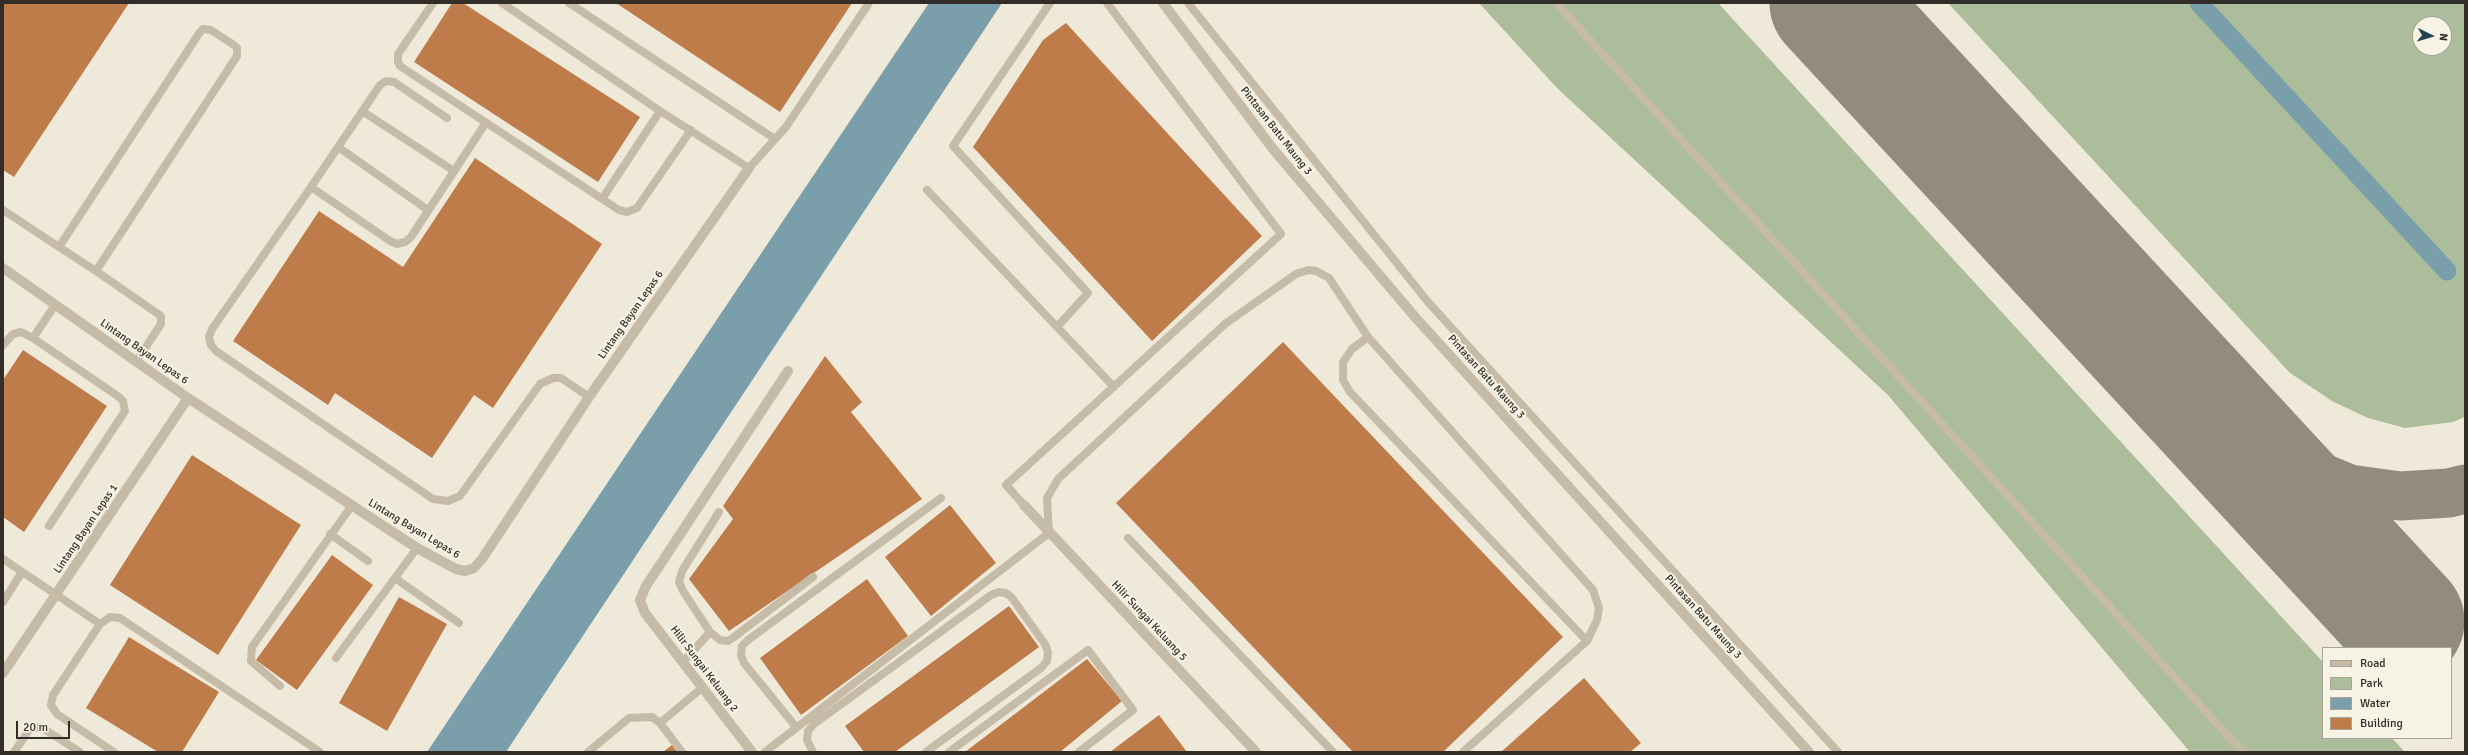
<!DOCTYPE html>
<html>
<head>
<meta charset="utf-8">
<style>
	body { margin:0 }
	#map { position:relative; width:2468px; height:755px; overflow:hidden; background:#efe9da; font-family:Signika,sans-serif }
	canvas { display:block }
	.frame { position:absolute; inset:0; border:4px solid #332d27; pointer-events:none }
	.legend { position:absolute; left:2322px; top:647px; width:130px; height:92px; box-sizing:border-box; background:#f7f3e5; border:1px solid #a9a499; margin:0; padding:5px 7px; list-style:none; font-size:12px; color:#332d27 }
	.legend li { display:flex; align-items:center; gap:8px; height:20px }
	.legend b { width:20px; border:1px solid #a9a499 }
	.north { position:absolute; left:2412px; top:16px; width:40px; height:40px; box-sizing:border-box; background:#f7f3e5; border:1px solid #a9a499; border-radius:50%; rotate:95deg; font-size:11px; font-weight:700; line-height:16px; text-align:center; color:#332d27 }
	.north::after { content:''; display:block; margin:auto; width:14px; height:18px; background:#204551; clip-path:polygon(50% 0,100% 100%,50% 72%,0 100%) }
	.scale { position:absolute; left:16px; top:721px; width:54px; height:18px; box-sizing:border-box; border:2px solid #332d27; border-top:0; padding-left:5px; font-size:12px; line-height:14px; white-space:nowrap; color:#332d27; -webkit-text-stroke:3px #f7f3e5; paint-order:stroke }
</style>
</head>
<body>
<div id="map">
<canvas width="2468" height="755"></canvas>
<div class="frame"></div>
<ul class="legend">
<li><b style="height:5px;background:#c6bba7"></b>Road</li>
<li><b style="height:11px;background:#abbd9b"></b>Park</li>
<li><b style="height:11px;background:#7b9faa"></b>Water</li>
<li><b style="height:11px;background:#bd7c4a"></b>Building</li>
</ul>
<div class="north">N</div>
<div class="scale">20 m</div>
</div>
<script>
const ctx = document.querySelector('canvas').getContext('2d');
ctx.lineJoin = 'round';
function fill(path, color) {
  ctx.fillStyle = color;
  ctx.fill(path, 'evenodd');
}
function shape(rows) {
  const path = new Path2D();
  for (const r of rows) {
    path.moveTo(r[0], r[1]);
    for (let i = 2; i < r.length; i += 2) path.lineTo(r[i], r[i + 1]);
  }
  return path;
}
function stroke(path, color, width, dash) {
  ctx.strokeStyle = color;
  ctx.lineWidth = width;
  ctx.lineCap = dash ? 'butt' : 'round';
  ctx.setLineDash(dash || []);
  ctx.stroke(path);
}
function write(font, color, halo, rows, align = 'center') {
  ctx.font = font + ' Signika,sans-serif';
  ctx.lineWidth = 4;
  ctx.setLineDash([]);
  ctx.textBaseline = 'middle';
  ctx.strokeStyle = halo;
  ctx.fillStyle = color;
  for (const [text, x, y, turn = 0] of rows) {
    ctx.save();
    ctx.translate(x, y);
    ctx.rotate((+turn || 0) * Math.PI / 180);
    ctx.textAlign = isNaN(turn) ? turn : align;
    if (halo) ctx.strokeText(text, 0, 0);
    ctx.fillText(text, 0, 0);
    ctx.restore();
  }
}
fill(shape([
	[1479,3,1718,3,2323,662,2323,738,2392,738,2405,752,2190,752,1888,395,1557,88],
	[1948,3,2465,3,2465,417,2453,422,2405,428,2368,418,2332,401,2290,373],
	[2420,24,2444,24,2444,48,2420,48]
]), '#abbd9b');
fill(shape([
	[929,3,1002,3,506,752,427,752]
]), '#7b9faa');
stroke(shape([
	[2199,3,2447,271]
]), '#7b9faa', 19);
stroke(shape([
	[2207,409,2261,447,2298,468,2349,489,2400,496,2449,493,2465,489]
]), '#918b80', 49);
stroke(shape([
	[1831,3,2403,621]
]), '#918b80', 123);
fill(shape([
	[3,3,129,3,14,177,3,170],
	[452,3,463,3,640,117,598,182,414,62],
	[616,3,852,3,780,112],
	[1066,23,1262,236,1152,341,973,147,1043,40],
	[475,158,602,244,493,408,474,395,432,458,335,393,328,405,233,341,319,211,403,267],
	[1283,342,1563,637,1443,752,1353,752,1116,503],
	[23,350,107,406,24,532,3,517,3,380],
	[825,356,862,402,851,412,922,499,729,631,689,579,733,519,723,506],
	[192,455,301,525,218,655,110,585],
	[950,505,996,563,931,616,885,557],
	[332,555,373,585,297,690,256,660],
	[867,579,908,636,801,715,760,658],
	[399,597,447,624,387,731,339,703],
	[1009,606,1039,647,895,752,864,752,845,726],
	[129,637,219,692,182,752,158,752,86,708],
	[1087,659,1122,701,1060,752,965,752],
	[1584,678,1641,743,1630,752,1501,752],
	[1159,715,1187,752,1110,752],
	[672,745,677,752,663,752]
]), '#bd7c4a');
stroke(shape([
	[433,3,398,54,398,62,400,66,619,210,627,212,637,208,691,130],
	[502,3,660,111,749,168,786,127,869,3],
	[569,3,775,139],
	[1050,3,953,146,1088,293,1057,327],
	[1188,3,1428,302,1838,752],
	[1556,3,2243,752],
	[362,111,454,171],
	[447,118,394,82,386,81,380,85,311,187,390,241,397,244,405,242,411,237,485,124],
	[338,147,428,210],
	[311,187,212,329,209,337,211,345,216,351,433,499,448,501,460,496,540,384,553,378,561,378,589,397],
	[927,190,1114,387],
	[602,199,660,111],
	[3,210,59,247,200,32,203,29,211,30,234,45,237,48,237,56,96,271,161,316,161,324,136,362],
	[59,247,96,271],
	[1368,337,1352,349,1343,362,1343,380,1350,392,1587,641],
	[3,345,13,334,21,332,33,338],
	[1024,505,1006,485,1281,234,1107,3],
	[49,526,125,411,123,401,119,397,33,338,55,305],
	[330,534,368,561],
	[1128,538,1333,752],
	[3,559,100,624,53,695,51,705,57,714,114,752],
	[395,578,459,623],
	[3,602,22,572],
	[100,624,110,617,120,618,320,752],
	[710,632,720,640,728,641,734,637,813,577],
	[336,658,417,548],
	[684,661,710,632,683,591,679,582,682,571,719,512],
	[280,686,251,661,252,647,352,505],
	[660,723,682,752],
	[796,727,744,663,741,655,742,646,748,640,941,498],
	[14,752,30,729,41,727,80,752],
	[588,752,629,718,652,717,660,723,703,687],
	[765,752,1049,533,1047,498,1058,479,1225,324,1296,274,1308,270,1316,271,1329,278,1368,337,1593,590,1599,608,1597,620,1587,641,1463,752],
	[813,752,807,740,808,731,814,724,991,595,999,592,1006,593,1012,598,1045,644,1048,652,1047,661,1041,668,926,752],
	[949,752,1088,650,1133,710,1079,752]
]), '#c6bba7', 8);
stroke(shape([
	[3,268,188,398,417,548,456,569,465,571,474,568,482,559,589,397,749,168],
	[1024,505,1256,752],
	[3,673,188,398],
	[752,752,645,613,640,600,646,586,788,371]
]), '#c6bba7', 10);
stroke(shape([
	[1163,3,1273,149,1415,317,1809,752]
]), '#c6bba7', 10);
write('11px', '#332d27', '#f7f3e5', [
	["Pintasan Batu Maung 3",1276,131,52],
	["Lintang Bayan Lepas 6",631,315,-55],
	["Lintang Bayan Lepas 6",144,352,35],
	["Pintasan Batu Maung 3",1486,377,48],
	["Lintang Bayan Lepas 1",86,529,-56],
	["Lintang Bayan Lepas 6",414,529,31],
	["Pintasan Batu Maung 3",1703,617,48],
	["Hilir Sungai Keluang 5",1149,621,47],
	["Hilir Sungai Keluang 2",704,669,53]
]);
</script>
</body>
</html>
